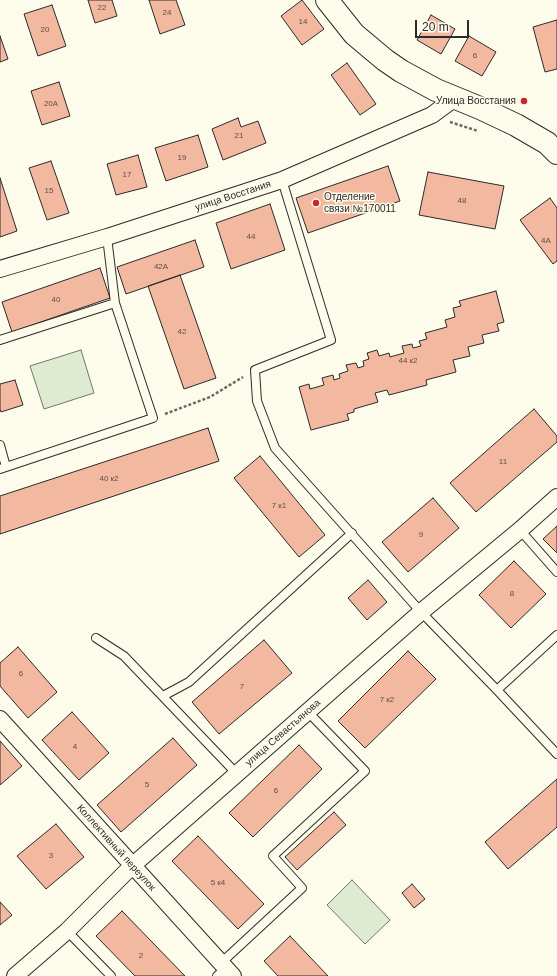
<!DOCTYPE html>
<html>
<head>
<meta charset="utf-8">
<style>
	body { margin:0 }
	#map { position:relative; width:557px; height:976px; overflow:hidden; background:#fdfbea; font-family:Arial,sans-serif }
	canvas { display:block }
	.scale { position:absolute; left:415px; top:20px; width:54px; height:18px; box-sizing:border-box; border:2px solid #2b2b2b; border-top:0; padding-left:5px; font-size:12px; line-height:14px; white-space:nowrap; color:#2b2b2b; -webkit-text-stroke:3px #fdfbea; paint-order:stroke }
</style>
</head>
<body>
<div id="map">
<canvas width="557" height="976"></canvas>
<div class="scale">20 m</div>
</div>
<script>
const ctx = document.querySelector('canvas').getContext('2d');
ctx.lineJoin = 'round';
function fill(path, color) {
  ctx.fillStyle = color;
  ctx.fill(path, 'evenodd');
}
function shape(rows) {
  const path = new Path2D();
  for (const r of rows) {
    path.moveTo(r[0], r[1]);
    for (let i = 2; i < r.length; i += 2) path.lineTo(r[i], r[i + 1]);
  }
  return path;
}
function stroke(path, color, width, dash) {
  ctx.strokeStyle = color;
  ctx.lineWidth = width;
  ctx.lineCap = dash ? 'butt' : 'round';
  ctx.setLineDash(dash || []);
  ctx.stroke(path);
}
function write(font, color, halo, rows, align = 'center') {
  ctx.font = font + ' Arial,sans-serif';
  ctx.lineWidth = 3;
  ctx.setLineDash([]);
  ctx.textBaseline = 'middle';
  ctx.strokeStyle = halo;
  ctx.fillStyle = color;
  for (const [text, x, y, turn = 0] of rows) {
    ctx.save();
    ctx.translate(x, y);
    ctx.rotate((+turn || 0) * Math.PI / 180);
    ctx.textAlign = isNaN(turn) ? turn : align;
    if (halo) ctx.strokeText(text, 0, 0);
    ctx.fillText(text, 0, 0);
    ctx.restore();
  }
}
const green = shape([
	[81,350,94,393,44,409,30,366,81,350],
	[352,880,390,920,365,944,327,905,352,880]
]);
fill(green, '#deebd1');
stroke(green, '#74746e', 1);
const building = shape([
	[88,0,112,0,117,16,95,23,88,0],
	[149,0,176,0,185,25,160,34,149,0],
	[302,0,324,29,302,45,281,16,302,0],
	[52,5,66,46,38,56,24,14,52,5],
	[431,15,455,29,441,54,417,40,431,15],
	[557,20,557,69,545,72,533,27,557,20],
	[0,36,8,59,0,62,0,36],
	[469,36,496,52,482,76,455,61,469,36],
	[347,63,376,104,360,115,331,75,347,63],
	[59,82,70,116,42,125,31,91,59,82],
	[238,118,241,127,258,121,266,143,223,160,212,129,238,118],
	[198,135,208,167,166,181,155,148,198,135],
	[138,155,147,187,116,195,107,164,138,155],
	[51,161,69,213,47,220,29,168,51,161],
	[388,166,400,201,308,233,296,198,388,166],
	[428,172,504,186,495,229,419,215,428,172],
	[0,178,17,231,0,237,0,178],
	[550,198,557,208,557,261,553,264,520,220,550,198],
	[270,204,285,250,231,269,216,223,270,204],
	[195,240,204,267,126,294,117,267,195,240],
	[100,268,110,298,12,332,2,302,100,268],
	[180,275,216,378,184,389,148,286,180,275],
	[496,291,504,322,497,324,499,331,482,335,484,343,468,347,470,356,453,360,456,372,426,380,427,385,389,395,387,390,375,393,378,402,354,409,354,412,347,414,349,420,311,430,299,387,309,384,310,389,324,385,322,378,333,375,334,380,340,378,339,374,348,371,346,365,356,363,358,368,364,366,363,361,369,359,367,353,377,350,379,356,389,353,390,357,404,353,402,346,412,344,413,348,421,346,419,341,427,339,425,333,447,327,445,320,455,317,453,308,461,306,459,301,496,291],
	[15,380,23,405,1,412,0,409,0,384,15,380],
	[534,409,557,436,557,442,476,512,450,483,534,409],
	[208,428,219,461,0,534,0,496,208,428],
	[260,456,325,535,299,557,234,478,260,456],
	[433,498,459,528,408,572,382,542,433,498],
	[557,526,557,553,543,539,557,526],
	[514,561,546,594,511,628,479,595,514,561],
	[368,580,387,602,367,620,348,598,368,580],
	[264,640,292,673,219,734,192,702,264,640],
	[18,647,57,692,28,718,0,686,0,663,18,647],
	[408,651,436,679,365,748,338,721,408,651],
	[72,712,109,753,79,780,42,740,72,712],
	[173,738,197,765,121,832,97,805,173,738],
	[0,741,22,766,0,785,0,741],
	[299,745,322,769,253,837,229,813,299,745],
	[557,779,557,827,508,869,485,842,557,779],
	[334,812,346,825,297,870,285,857,334,812],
	[56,824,84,857,46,889,17,856,56,824],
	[198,836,264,904,238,929,172,861,198,836],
	[412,884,425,899,414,908,402,893,412,884],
	[0,902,12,915,0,925,0,902],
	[122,911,185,976,135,976,96,936,122,911],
	[290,936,328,976,278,976,264,961,290,936]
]);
fill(building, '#f2b8a0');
stroke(building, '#2b2b2b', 1);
const service = shape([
	[282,180,331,340,255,370,257,401,275,448,421,612,497,690,557,635],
	[0,340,115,303],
	[0,445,6,467],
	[0,469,153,418,115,303,107,237],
	[520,530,557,572],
	[96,638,124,656,237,774],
	[497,690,557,754],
	[163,696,189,682,352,533],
	[67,931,111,976],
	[221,963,302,888,273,856,365,771,308,712],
	[217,976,226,968]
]);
const minor = shape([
	[0,269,107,237,282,180,432,115,455,98],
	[0,719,233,976],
	[15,976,67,931,132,866,421,612,520,530,557,497]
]);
const secondary = shape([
	[327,0,354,34,385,60,401,71,436,90,480,108,516,125,547,143,557,153]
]);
stroke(service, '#2b2b2b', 10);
stroke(minor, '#2b2b2b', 18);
stroke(secondary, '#2b2b2b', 24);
stroke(shape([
	[450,122,478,131],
	[165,414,210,397,243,377]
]), '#6a6964', 2.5, [3, 2]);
stroke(service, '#fdfbea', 8);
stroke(minor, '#fdfbea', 16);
stroke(secondary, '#fdfbea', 22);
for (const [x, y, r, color] of [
	[524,101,4,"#c62828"],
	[316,203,4,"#c62828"]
]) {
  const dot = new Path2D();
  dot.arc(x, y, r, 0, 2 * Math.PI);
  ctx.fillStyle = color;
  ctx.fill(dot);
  stroke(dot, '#fdfbea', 1.5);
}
write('8px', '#5d4e48', null, [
	["22",102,8],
	["24",167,13],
	["14",303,22],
	["20",45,30],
	["6",475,56],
	["20А",51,104],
	["21",239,136],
	["19",182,158],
	["17",127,175],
	["15",49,191],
	["48",462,201],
	["44",251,237],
	["4А",546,241],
	["42А",161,267],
	["40",56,300],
	["42",182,332],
	["44 к2",408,361],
	["11",503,462],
	["40 к2",109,479],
	["7 к1",279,506],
	["9",421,535],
	["8",512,594],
	["6",21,674],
	["7",242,687],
	["7 к2",387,700],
	["4",75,747],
	["5",147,785],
	["6",276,791],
	["3",51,856],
	["5 к4",218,883],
	["2",141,956]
]);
write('10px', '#2b2b2b', '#fdfbea', [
	["Улица Восстания",516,101],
	["Отделение",324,197,"left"],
	["связи №170011",324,209,"left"]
], 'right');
write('10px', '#2b2b2b', '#fdfbea', [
	["улица Восстания",233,196,-18],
	["улица Севастьянова",283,733,-41],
	["Коллективный переулок",116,848,48]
]);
</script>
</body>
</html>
